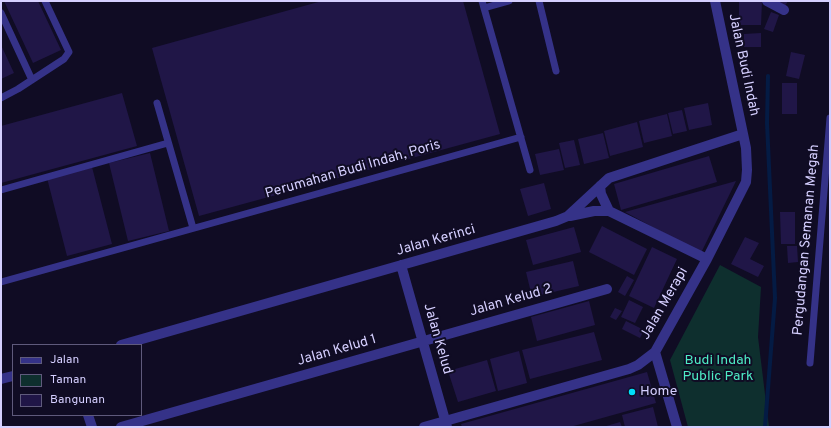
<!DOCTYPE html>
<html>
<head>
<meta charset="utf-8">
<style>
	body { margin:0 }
	#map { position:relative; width:831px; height:428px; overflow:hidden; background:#100c24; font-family:Overpass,sans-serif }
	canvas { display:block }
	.frame { position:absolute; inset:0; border:2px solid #d5cfff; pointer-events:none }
	.legend { position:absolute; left:12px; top:344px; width:130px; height:72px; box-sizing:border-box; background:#100c24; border:1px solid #5f5a7c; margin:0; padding:5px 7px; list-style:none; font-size:12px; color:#d5cfff }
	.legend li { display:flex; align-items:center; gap:8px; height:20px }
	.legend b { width:20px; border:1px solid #5f5a7c }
</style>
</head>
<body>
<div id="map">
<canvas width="831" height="428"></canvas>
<div class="frame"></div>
<ul class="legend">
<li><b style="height:5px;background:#353288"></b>Jalan</li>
<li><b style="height:11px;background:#0e2f2e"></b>Taman</li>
<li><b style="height:11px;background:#201647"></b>Bangunan</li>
</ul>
</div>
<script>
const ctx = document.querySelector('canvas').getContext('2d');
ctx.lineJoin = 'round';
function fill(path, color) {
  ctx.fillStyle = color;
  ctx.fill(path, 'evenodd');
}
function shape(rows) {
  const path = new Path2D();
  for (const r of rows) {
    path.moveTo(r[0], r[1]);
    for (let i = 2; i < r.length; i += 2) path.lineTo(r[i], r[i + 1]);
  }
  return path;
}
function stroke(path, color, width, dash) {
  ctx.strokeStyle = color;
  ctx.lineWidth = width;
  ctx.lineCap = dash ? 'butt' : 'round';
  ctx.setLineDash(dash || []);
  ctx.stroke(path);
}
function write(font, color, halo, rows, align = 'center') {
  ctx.font = font + ' Overpass,sans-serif';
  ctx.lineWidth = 4;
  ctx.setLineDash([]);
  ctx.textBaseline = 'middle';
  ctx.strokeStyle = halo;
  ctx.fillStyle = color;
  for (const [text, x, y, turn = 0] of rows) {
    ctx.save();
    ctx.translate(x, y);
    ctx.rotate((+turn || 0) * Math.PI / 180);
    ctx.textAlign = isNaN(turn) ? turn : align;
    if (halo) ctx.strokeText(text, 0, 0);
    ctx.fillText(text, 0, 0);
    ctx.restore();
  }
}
fill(shape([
	[720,265,761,287,758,337,769,427,688,427,670,360]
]), '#0e2f2e');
stroke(shape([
	[765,427,775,298,767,123,768,76]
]), '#041b44', 4);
fill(shape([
	[4,1,38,1,61,50,33,63],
	[322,1,463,1,500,134,199,216,152,48],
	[739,1,762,1,761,25,739,25],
	[777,1,788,1,785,6],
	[771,12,779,15,773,32,764,29],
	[761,33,761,47,744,47,744,34],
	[1,45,14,73,1,79],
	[791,52,805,55,799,79,786,76],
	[782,83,797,83,797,114,782,114],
	[122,93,137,146,1,183,1,126],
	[708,103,712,125,689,130,684,108],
	[682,110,687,131,673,134,668,113],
	[667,114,672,136,644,143,639,121],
	[637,122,643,147,610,156,604,131],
	[603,133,609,158,584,164,578,139],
	[574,140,580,165,565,168,559,143],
	[559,149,564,170,540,175,535,154],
	[150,153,169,231,128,241,109,163],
	[709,156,717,182,621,210,614,184],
	[92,167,112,244,67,256,47,178],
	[736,181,701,253,625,212],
	[544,183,551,209,528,216,520,189],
	[780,212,795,212,795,244,781,244],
	[602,226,647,249,634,275,589,252],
	[574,227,581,252,533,265,526,240],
	[745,237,759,243,750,259,764,266,758,277,731,264],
	[787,246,797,246,798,262,788,263],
	[652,247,677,259,654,308,629,296],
	[573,261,579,286,532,297,526,272],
	[627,276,634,280,625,296,618,292],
	[629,300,643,307,635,323,621,317],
	[589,301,595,325,537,341,531,317],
	[615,308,622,311,616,320,610,317],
	[626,321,644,330,640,338,622,329],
	[594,332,602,360,530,379,522,350],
	[519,351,527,383,498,391,490,359],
	[487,360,496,391,458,402,448,371],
	[647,372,656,403,570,427,462,427,461,424],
	[653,407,658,427,625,427,622,415],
	[620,422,622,427,603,427]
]), '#201647');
stroke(shape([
	[482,1,530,170],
	[539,1,556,71],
	[484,8,509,1],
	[1,13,32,80],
	[1,98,18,89,64,59,69,52,45,1],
	[157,103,193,228],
	[1,190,168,143],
	[1,282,521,137],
	[810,363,830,118]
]), '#353288', 7);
stroke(shape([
	[767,1,784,10],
	[600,186,601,194,609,211],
	[570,216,594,211,609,211,707,259],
	[401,265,447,427],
	[121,345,556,221,568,216,609,178,743,134],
	[655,352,677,427],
	[1,379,13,376],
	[88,415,92,427],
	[121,427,607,289],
	[424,427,629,369,638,365,655,352,707,259,746,182,747,170,746,148,715,1]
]), '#353288', 10);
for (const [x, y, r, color] of [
	[632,392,4,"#00dffa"]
]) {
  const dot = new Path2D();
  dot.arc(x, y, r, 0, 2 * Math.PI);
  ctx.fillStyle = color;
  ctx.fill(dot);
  stroke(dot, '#100c24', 1.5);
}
write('14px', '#d5cfff', '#100c24', [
	["Jalan Budi Indah",743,65,78],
	["Perumahan Budi Indah, Poris",353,170,-16],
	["Pergudangan Semanan Megah",807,240,-85],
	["Jalan Kerinci",436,241,-16],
	["Jalan Kelud 2",511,301,-16],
	["Jalan Merapi",665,304,-60],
	["Jalan Kelud",437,339,74],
	["Jalan Kelud 1",337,351,-16]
]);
write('14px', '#4eecc5', '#100c24', [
	["Budi Indah",718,361],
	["Public Park",718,377]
]);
write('14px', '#d5cfff', '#100c24', [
	["Home",640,392]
], 'left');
</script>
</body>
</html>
